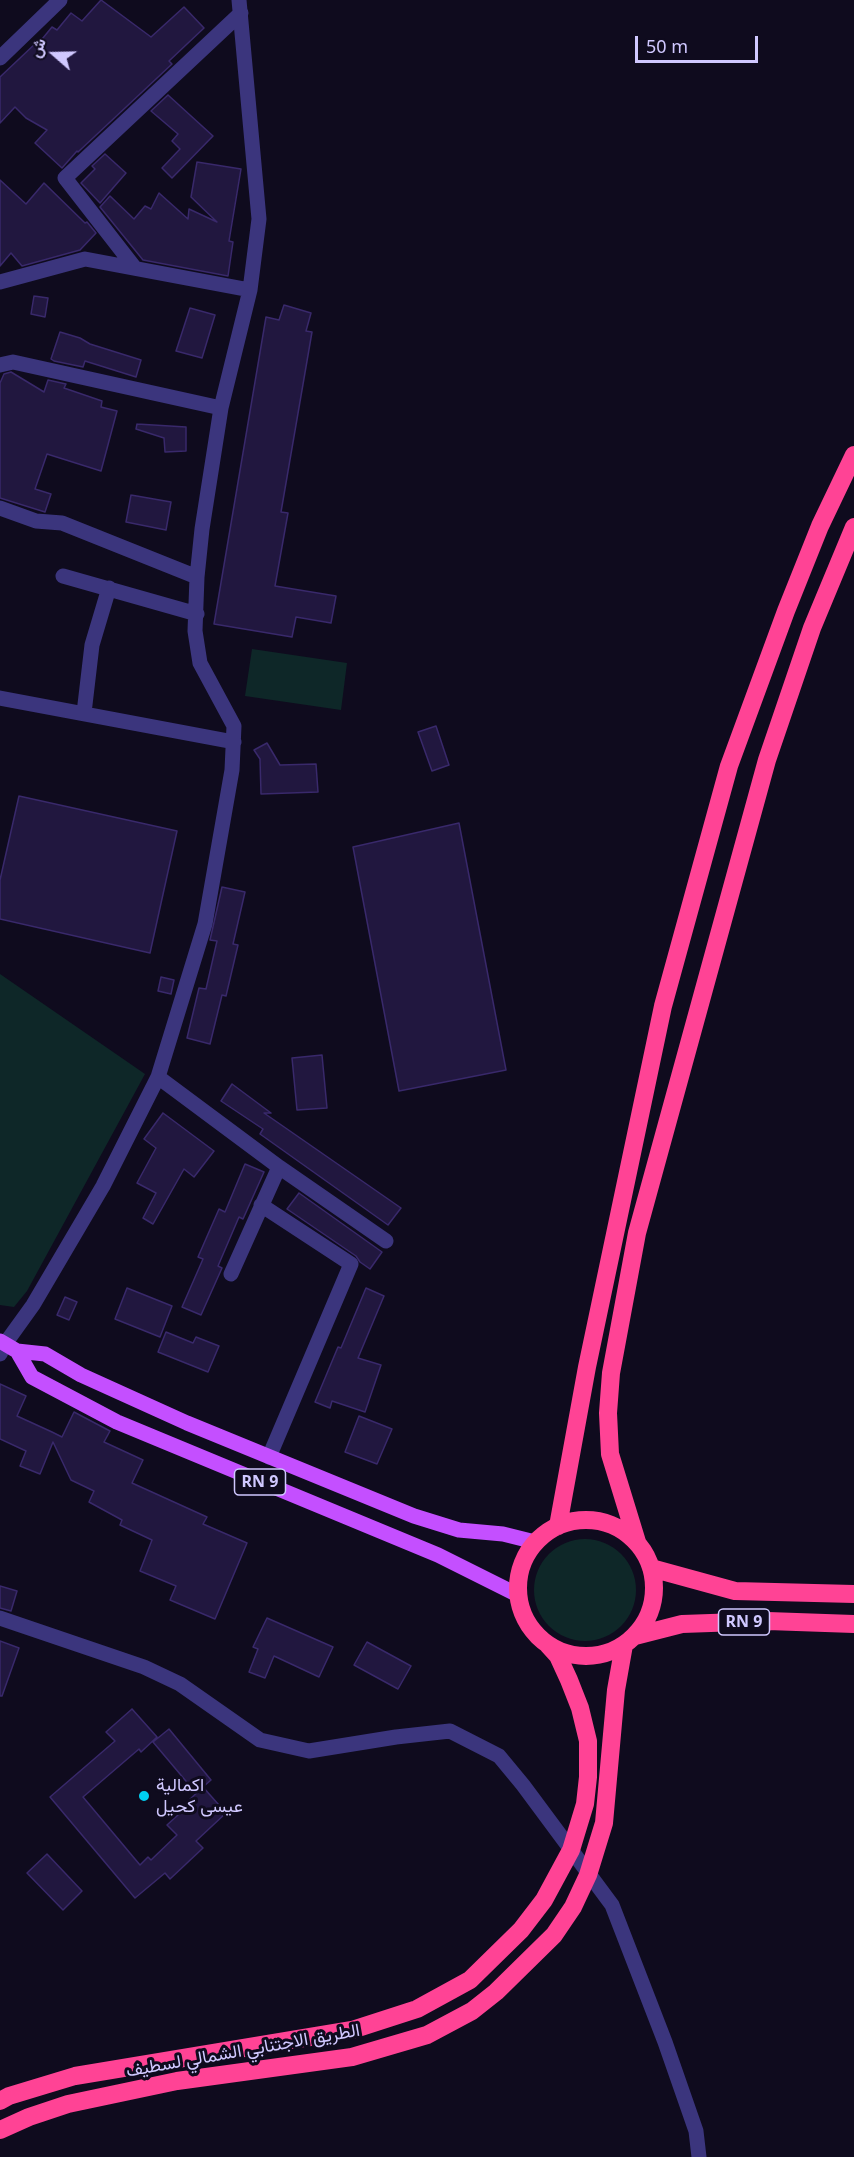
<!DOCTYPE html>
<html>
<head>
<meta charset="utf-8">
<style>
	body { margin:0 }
	#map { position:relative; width:854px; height:2157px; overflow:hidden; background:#0f0b1e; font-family:"Noto Sans",Vazirmatn,sans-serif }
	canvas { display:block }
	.north { position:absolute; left:24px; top:24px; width:60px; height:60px; -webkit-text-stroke:4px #0f0b1e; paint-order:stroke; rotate:290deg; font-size:16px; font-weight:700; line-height:24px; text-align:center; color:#d0c8ff }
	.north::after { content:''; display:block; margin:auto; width:21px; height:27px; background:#d0c8ff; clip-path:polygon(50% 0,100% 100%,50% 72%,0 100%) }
	.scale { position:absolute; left:635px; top:36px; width:123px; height:27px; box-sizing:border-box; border:3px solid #d0c8ff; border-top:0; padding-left:8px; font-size:18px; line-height:21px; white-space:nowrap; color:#d0c8ff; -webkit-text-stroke:4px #0f0b1e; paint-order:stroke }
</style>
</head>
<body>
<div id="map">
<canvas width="854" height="2157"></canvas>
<div class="north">ش</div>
<div class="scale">50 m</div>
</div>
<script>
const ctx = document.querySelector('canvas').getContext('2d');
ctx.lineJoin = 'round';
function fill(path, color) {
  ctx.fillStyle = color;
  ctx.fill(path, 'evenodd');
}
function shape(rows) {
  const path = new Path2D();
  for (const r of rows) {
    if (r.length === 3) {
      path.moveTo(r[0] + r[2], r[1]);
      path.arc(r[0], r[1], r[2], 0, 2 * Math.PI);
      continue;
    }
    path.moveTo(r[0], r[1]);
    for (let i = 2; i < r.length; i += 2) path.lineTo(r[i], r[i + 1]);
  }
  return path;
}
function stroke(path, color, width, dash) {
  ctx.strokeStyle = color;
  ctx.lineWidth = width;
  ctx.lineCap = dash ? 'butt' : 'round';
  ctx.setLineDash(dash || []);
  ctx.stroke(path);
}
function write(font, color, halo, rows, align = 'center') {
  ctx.font = font + ' "Noto Sans",Vazirmatn,sans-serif';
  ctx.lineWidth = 6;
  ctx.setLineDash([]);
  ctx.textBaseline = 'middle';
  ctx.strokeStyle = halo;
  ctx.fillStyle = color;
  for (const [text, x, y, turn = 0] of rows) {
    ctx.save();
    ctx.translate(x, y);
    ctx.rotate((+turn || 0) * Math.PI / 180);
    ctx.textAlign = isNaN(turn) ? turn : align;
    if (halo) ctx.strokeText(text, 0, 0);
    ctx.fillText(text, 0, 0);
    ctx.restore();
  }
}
fill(shape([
	[252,649,347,663,341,710,245,696],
	[0,974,145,1074,27,1291,14,1307,0,1305],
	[585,1590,51]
]), '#0e2728');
const building = shape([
	[101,0,151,37,184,7,204,28,169,61,172,64,78,152,77,151,62,168,35,143,47,130,26,118,15,107,0,123,0,77,37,42,38,44,52,27,57,30,71,13,82,21,101,0],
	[168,95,213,136,172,178,162,168,180,149,172,141,178,134,151,111,168,95],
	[105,154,126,173,100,203,81,183,95,169,92,166,105,154],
	[197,162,241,169,229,241,233,242,228,276,143,260,100,207,110,196,134,219,145,206,151,209,159,193,188,219,189,209,217,222,191,197,197,162],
	[0,180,26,204,44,183,85,223,87,222,96,233,80,250,22,266,11,253,0,266,0,180],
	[34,296,48,298,45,317,31,314,34,296],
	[284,305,311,313,306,331,312,332,281,512,288,513,275,586,336,596,331,623,296,617,292,637,214,624,266,317,279,320,284,305],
	[190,308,215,315,202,358,176,351,190,308],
	[60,332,80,338,90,344,141,360,136,377,85,361,83,367,54,361,51,359,60,332],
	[11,372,44,392,48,380,66,384,64,388,102,401,101,407,117,411,101,471,47,454,35,489,51,494,45,512,0,498,0,383,4,374,11,372],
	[137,424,186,427,186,451,165,452,164,438,136,429,137,424],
	[131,495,171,502,166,530,126,522,131,495],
	[436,726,449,765,432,771,418,732,436,726],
	[267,743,280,765,316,764,318,792,261,794,260,759,254,750,267,743],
	[19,796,177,831,150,953,0,919,0,880,19,796],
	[459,823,506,1070,399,1091,353,847,459,823],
	[222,887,245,892,233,944,238,945,226,996,222,995,210,1044,187,1038,199,988,206,989,217,941,210,940,222,887],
	[161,977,174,980,171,994,158,991,161,977],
	[322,1055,327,1108,297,1110,292,1058,322,1055],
	[232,1084,271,1113,264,1113,401,1208,388,1225,260,1134,263,1129,221,1101,232,1084],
	[163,1113,214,1151,194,1177,184,1169,153,1224,143,1218,156,1193,137,1183,156,1148,144,1139,163,1113],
	[245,1164,264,1172,243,1219,239,1217,218,1266,222,1268,201,1315,182,1307,203,1259,198,1257,219,1209,225,1212,245,1164],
	[299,1193,382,1252,370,1269,360,1262,356,1256,287,1209,299,1193],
	[127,1288,172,1306,160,1337,115,1319,127,1288],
	[366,1288,384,1296,358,1358,381,1365,365,1412,332,1401,330,1408,315,1402,338,1347,341,1348,366,1288],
	[65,1297,77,1302,69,1320,57,1315,65,1297],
	[166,1332,193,1343,196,1337,219,1346,208,1372,158,1352,166,1332],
	[0,1384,26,1396,17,1416,52,1432,62,1437,74,1412,110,1431,104,1442,143,1460,132,1483,207,1517,203,1524,247,1543,215,1619,170,1600,176,1586,140,1571,152,1540,120,1525,122,1520,89,1502,94,1491,71,1480,53,1442,40,1474,20,1466,26,1451,0,1439,0,1384],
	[359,1416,392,1429,377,1464,345,1452,359,1416],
	[0,1586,17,1591,11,1611,0,1608,0,1586],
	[267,1618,333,1647,319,1677,274,1656,265,1678,249,1672,258,1649,253,1647,267,1618],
	[0,1641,19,1648,2,1696,0,1696,0,1641],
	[367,1642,411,1666,398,1689,354,1665,367,1642],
	[132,1709,157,1737,141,1752,139,1749,83,1797,140,1865,148,1857,151,1860,177,1835,167,1825,189,1805,187,1802,203,1787,226,1813,196,1841,203,1848,170,1879,165,1873,135,1898,50,1797,115,1741,106,1732,132,1709],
	[169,1729,211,1780,196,1793,153,1742,169,1729],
	[47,1854,82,1891,63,1910,27,1873,47,1854]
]);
fill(building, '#21173f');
stroke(building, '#39296b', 1.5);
stroke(shape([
	[0,58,60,0],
	[135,268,65,178,241,13],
	[0,282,85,259,250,290],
	[0,365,13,362,221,408],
	[0,508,36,521,62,523,197,577],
	[63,576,197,614],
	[0,698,234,742],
	[84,713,92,645,109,588],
	[158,1077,279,1167,231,1274],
	[279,1167,386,1241],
	[261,1205,351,1264,269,1457],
	[0,1354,5,1344,33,1305,103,1186,158,1077,205,924,232,770,234,726,200,663,195,631,197,577,202,529,221,408,250,290,259,219,239,0],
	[0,1618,144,1667,180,1684,260,1740,309,1751,396,1737,450,1731,499,1756,523,1785,612,1905,665,2042,696,2131,699,2157]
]), '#3b357d', 15);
stroke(shape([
	[0,1341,17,1351,45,1354,81,1375,187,1423,414,1516,459,1530,503,1534,535,1542],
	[17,1351,32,1377,117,1422,438,1555,518,1595]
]), '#c44fff', 15);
stroke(shape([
	[586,1588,68],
	[558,1526,587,1367,663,1006,729,766,786,611,820,526,854,455],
	[637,1542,610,1454,608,1413,611,1373,637,1233,767,760,812,628,854,527],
	[651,1568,735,1591,854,1594],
	[635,1636,682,1624,768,1621,854,1624],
	[0,2101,9,2096,75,2076,352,2030,417,2009,470,1980,521,1930,544,1900,571,1850,585,1804,588,1777,588,1741,580,1708,569,1680,558,1656,548,1645],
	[0,2130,29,2117,68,2104,177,2081,352,2057,427,2035,472,2011,496,1992,554,1935,573,1907,588,1875,604,1823,616,1690,624,1645]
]), '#ff4395', 18);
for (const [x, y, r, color] of [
	[144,1796,6,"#00d1f3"]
]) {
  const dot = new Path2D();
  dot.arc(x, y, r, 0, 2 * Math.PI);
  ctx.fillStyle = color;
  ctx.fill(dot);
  stroke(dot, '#0f0b1e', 2);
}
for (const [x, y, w] of [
	[260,1482,51],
	[744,1622,51]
]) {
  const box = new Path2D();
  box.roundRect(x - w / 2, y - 13, w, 26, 4.5);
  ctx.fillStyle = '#0f0b1e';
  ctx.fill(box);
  stroke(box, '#d0c8ff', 1.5);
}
write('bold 16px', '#d0c8ff', null, [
	["RN 9",260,1482],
	["RN 9",744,1622]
]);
write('18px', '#d0c8ff', '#0f0b1e', [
	["اكمالية",156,1786],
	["عيسى كحيل",156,1807]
], 'left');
write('18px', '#d0c8ff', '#0f0b1e', [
	["الطريق الاجتنابي الشمالي لسطيف",243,2051,-10]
]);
</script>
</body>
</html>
